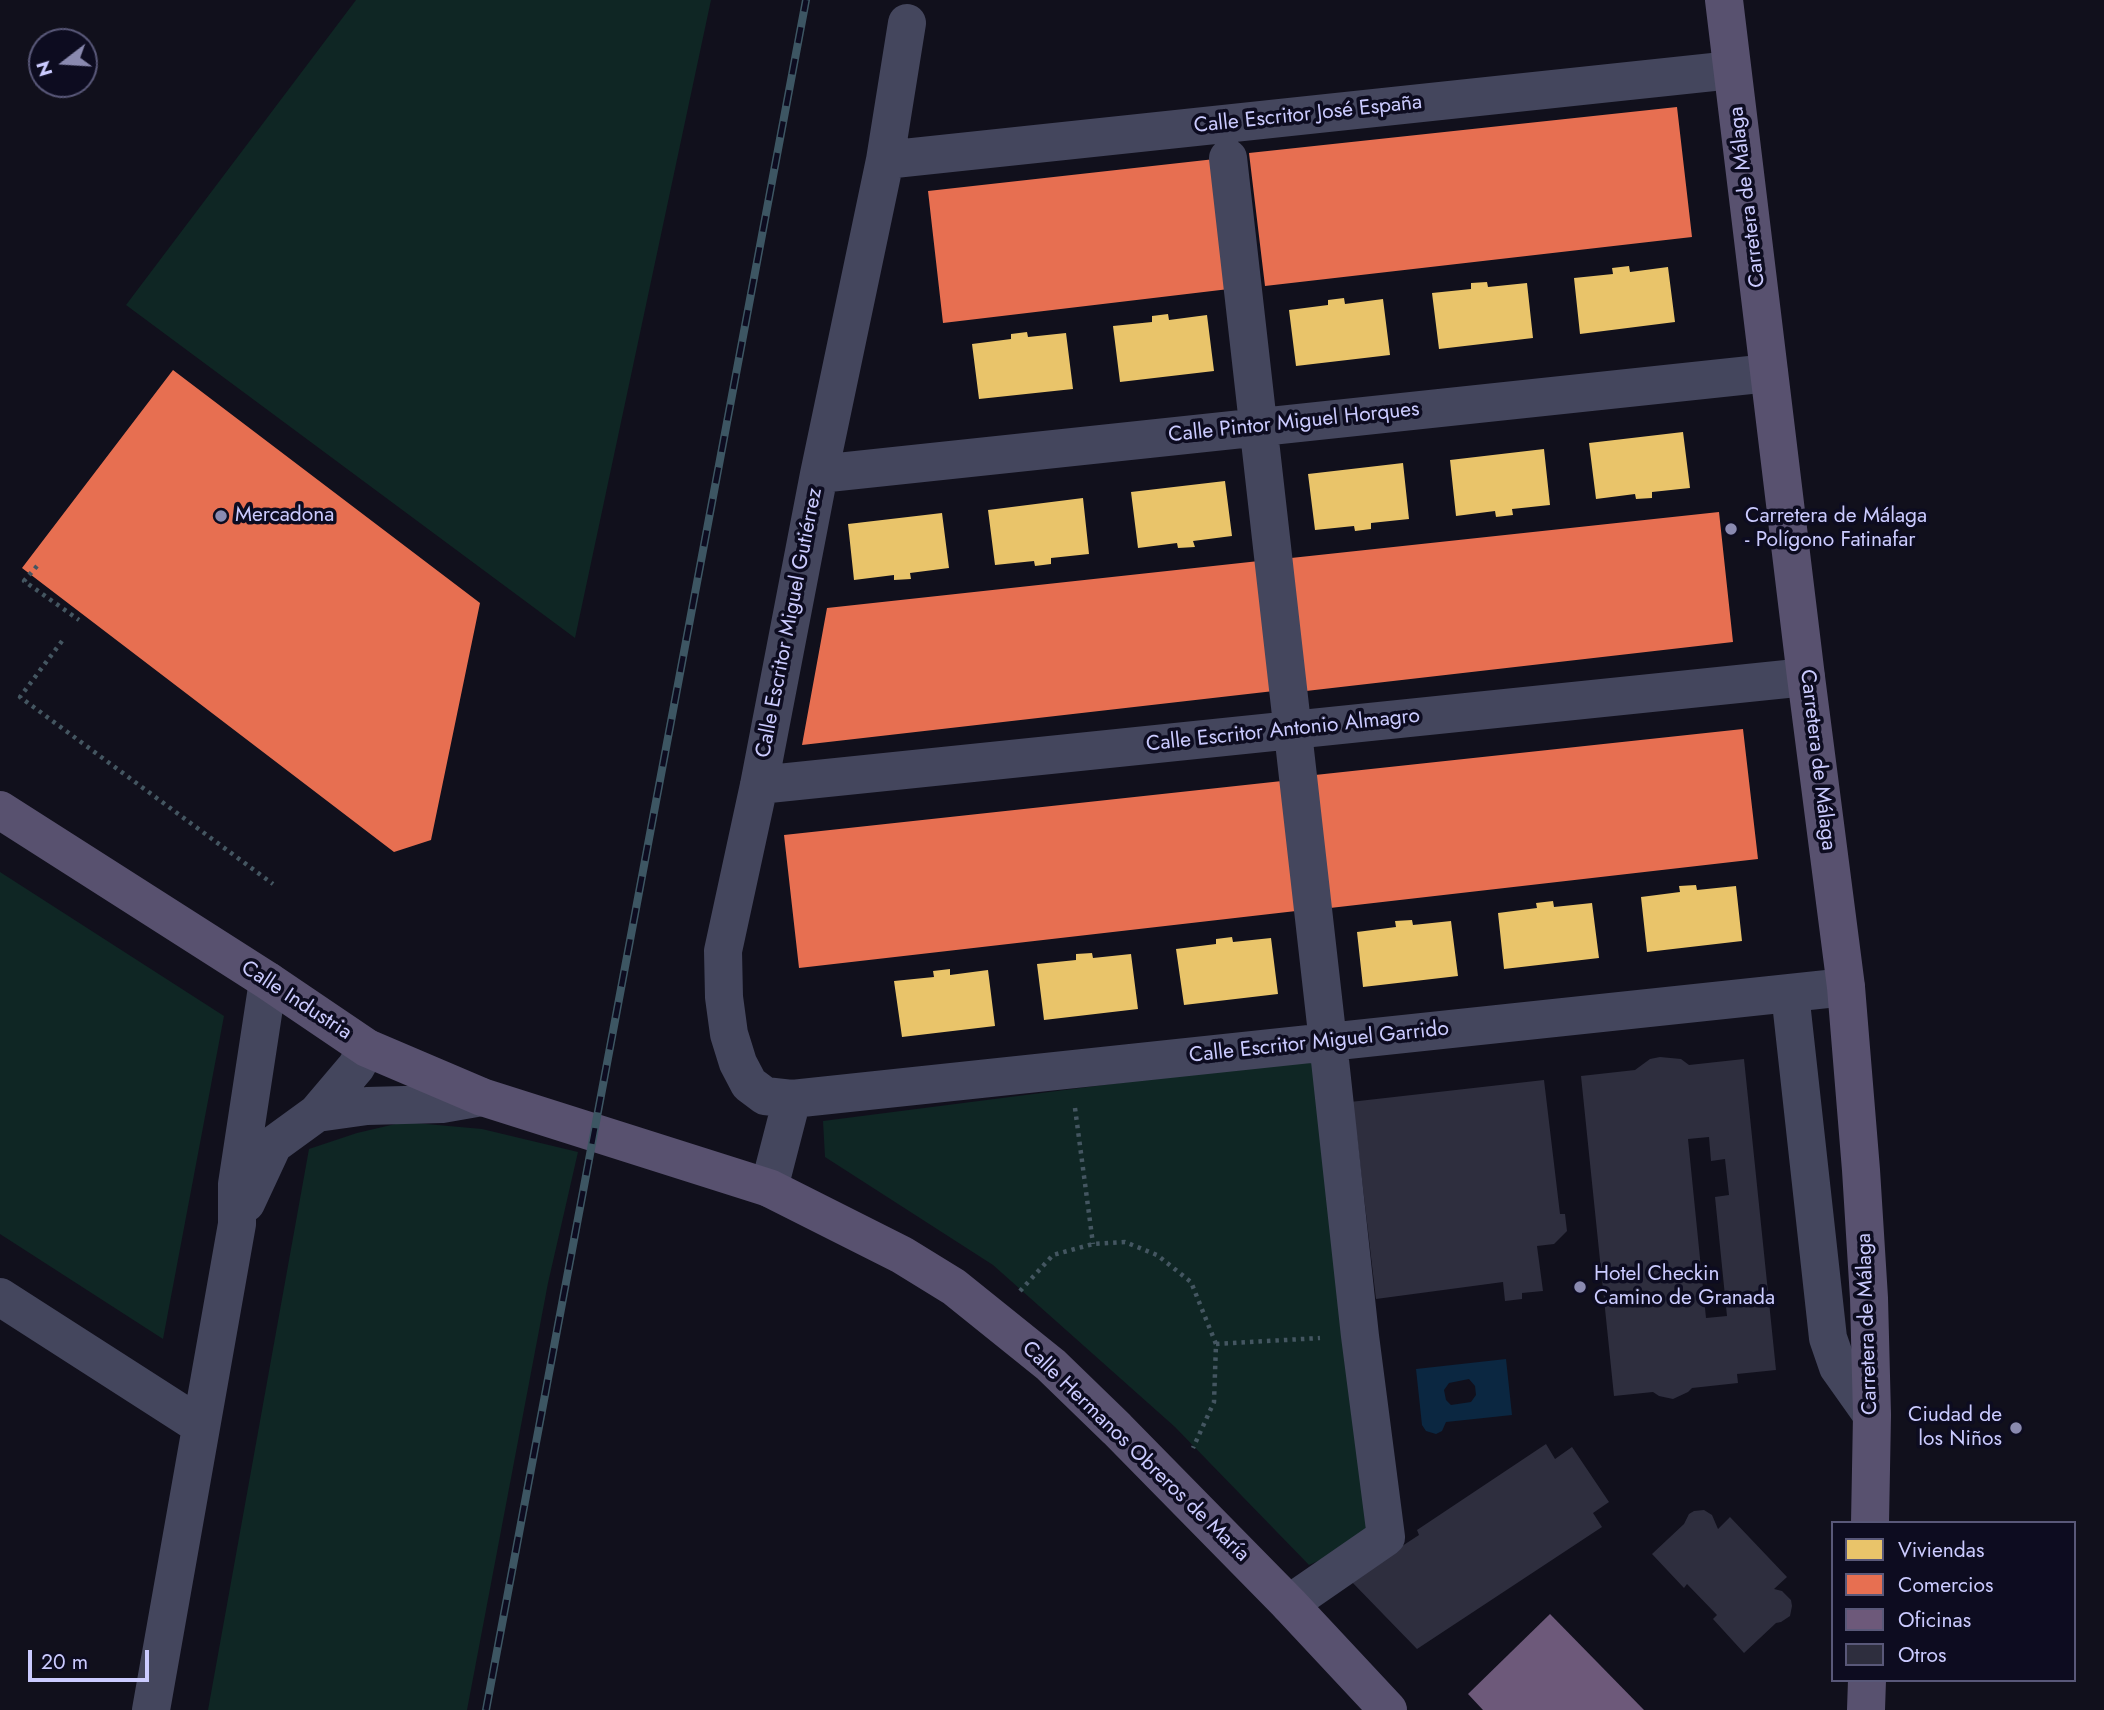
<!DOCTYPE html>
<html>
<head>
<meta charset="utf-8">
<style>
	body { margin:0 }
	#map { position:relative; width:2104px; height:1710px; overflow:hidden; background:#11101c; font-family:Jost,sans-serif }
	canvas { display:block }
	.legend { position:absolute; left:1831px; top:1521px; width:245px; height:161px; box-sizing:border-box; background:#0d0c20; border:2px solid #595879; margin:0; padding:9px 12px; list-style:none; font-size:21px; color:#cbcbff }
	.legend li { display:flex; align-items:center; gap:14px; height:35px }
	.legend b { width:35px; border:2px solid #595879 }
	.north { position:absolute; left:28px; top:28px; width:70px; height:70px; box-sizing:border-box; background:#0d0c20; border:2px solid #595879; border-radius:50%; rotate:253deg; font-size:19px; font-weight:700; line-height:28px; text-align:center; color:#cbcbff }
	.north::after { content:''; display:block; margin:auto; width:24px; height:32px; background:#8a8ab0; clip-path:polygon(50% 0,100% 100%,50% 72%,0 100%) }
	.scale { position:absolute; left:28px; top:1650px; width:121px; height:32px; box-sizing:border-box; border:4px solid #cbcbff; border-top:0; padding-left:9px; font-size:21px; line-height:24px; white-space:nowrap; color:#cbcbff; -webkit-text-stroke:5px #0d0c20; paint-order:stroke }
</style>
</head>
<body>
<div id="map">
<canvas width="2104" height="1710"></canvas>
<ul class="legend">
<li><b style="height:19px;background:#e9c46a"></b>Viviendas</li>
<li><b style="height:19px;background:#e76f51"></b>Comercios</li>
<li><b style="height:19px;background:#6d597a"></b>Oficinas</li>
<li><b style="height:19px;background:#2e2e3e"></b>Otros</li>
</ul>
<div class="north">N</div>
<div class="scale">20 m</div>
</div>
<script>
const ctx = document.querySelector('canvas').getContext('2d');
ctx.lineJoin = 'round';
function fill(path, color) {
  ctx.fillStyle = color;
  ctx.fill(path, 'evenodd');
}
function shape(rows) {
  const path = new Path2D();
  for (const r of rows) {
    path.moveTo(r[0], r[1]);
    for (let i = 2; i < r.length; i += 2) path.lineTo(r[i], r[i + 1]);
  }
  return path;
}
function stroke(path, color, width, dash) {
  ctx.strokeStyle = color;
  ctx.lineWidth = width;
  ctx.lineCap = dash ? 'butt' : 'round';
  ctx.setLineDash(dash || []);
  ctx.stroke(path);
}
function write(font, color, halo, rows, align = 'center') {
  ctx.font = font + ' Jost,sans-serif';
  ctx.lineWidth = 7;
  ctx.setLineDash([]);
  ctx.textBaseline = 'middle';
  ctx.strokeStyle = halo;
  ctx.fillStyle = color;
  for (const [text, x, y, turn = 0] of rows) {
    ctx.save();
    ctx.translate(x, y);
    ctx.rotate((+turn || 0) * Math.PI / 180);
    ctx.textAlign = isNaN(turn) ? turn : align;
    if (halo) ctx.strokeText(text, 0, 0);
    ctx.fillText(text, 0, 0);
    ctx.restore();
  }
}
fill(shape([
	[356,0,711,0,575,638,126,305],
	[0,872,224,1016,163,1339,0,1234],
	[1314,1058,1370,1538,1309,1565,1175,1427,993,1265,825,1157,823,1121],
	[404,1122,482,1129,578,1152,548,1283,467,1710,208,1710,309,1149,357,1133]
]), '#0f2624');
fill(shape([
	[1506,1359,1512,1415,1446,1422,1442,1431,1436,1434,1426,1431,1422,1425,1416,1369],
	[1469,1379,1475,1386,1476,1395,1471,1402,1451,1405,1446,1400,1444,1390,1449,1383]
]), '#0b2741');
fill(shape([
	[1629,266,1630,272,1668,267,1675,322,1580,334,1574,278,1613,274,1612,268],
	[1487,282,1488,287,1527,283,1533,338,1439,349,1432,293,1471,289,1471,283],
	[1344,298,1345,304,1383,299,1390,355,1296,366,1289,310,1328,305,1328,300],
	[1168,314,1169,320,1207,315,1214,371,1120,382,1113,326,1152,322,1152,316],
	[1027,332,1028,337,1066,333,1073,389,979,399,972,344,1011,339,1011,334],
	[1683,432,1690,488,1652,492,1652,498,1636,499,1635,494,1596,499,1589,443],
	[1544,449,1550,505,1512,509,1513,515,1496,517,1495,511,1456,516,1450,460],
	[1403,463,1409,519,1371,523,1371,529,1355,531,1354,526,1315,530,1308,474],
	[1225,481,1232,536,1193,541,1195,547,1178,548,1177,543,1138,548,1131,492],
	[1083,498,1089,554,1051,558,1051,564,1035,566,1034,561,995,565,988,510],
	[942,513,949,568,910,573,911,579,894,580,894,575,854,580,848,524],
	[1696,885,1697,890,1736,886,1742,941,1647,952,1641,897,1680,892,1679,886],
	[1553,901,1554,907,1592,903,1599,958,1504,969,1498,913,1537,908,1536,903],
	[1412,920,1413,925,1451,921,1458,976,1363,987,1357,932,1396,927,1395,921],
	[1232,937,1233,942,1271,938,1278,994,1184,1005,1176,949,1216,944,1216,939],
	[1092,953,1093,958,1131,954,1138,1009,1044,1020,1037,964,1076,960,1076,954],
	[950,969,950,975,988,970,995,1026,902,1037,894,981,934,977,933,971]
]), '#e9c46a');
fill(shape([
	[1677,107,1692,237,1265,286,1249,153],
	[1215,159,1229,289,943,323,928,191],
	[173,370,480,603,431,840,394,852,22,568],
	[1719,512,1733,642,1306,691,1291,558],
	[1259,561,1274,691,802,745,827,608],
	[1743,729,1758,859,1330,908,1315,775],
	[1282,781,1296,911,799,968,784,835]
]), '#e76f51');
fill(shape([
	[1550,1614,1644,1710,1483,1710,1468,1694]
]), '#6d597a');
fill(shape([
	[1660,1057,1681,1059,1689,1065,1744,1059,1776,1370,1737,1374,1738,1383,1692,1388,1688,1392,1673,1399,1659,1396,1653,1392,1614,1396,1581,1076,1635,1070,1650,1059],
	[1709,1137,1711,1161,1725,1159,1729,1195,1715,1197,1727,1316,1706,1318,1688,1139],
	[1544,1080,1560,1214,1565,1214,1567,1231,1554,1244,1537,1246,1543,1291,1522,1293,1522,1299,1505,1301,1503,1282,1376,1299,1357,1137,1350,1102],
	[1546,1444,1555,1459,1572,1447,1609,1502,1593,1513,1602,1527,1417,1649,1350,1580,1419,1535,1417,1530],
	[1704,1510,1712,1515,1718,1529,1730,1517,1787,1577,1774,1589,1782,1591,1791,1600,1792,1606,1790,1616,1781,1622,1776,1623,1744,1653,1713,1619,1717,1615,1687,1584,1684,1588,1652,1554,1684,1524,1689,1514,1694,1511]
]), '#2e2e3e');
stroke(shape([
	[37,566,24,581,79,620],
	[62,641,20,697,273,884],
	[1075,1108,1093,1244],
	[1020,1291,1053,1255,1093,1244,1125,1242,1157,1255,1191,1282,1216,1344,1214,1402,1193,1448],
	[1216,1344,1320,1338]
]), '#445661', 4.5, [3.5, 5]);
stroke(shape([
	[1228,158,1328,1042,1360,1336,1386,1537,1289,1604],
	[885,160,1732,70],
	[819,474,1769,373],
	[759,785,1806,677],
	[1790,993,1828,1338,1838,1367,1872,1415],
	[792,1099,1846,987],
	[317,1113,367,1106,442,1104,482,1097],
	[769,1188,792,1099,765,1096,749,1084,738,1063,729,1034,724,997,723,951,759,785,819,474,885,160,907,23],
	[246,1203,273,1145,317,1113,356,1067,367,1048],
	[0,1297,201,1426],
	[151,1710,237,1224,237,1184,268,981]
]), '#44465d', 38);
stroke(shape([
	[1724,0,1806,677,1846,987,1861,1170,1869,1298,1872,1415,1870,1523],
	[0,810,268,981,367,1048,482,1097,769,1188,902,1255,954,1287,1051,1365,1117,1429,1289,1604,1388,1710],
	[1866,1710,1867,1680]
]), '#58516f', 38);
const rail = shape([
	[486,1710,806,0]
]);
stroke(rail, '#3d5663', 8);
stroke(rail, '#0d0c20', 5, [16]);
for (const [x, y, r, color] of [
	[221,516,7,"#8a8ab0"],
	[1731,529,7,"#8a8ab0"],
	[1580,1287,7,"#8a8ab0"],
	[2016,1428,7,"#8a8ab0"]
]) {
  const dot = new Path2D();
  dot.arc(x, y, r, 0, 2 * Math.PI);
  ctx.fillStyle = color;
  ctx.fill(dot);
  stroke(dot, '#0d0c20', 2.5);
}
write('21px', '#cbcbff', '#0d0c20', [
	["Calle Escritor José España",1308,115,-6],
	["Carretera de Málaga",1748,197,-97],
	["Calle Pintor Miguel Horques",1294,423,-6],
	["Calle Escritor Miguel Gutiérrez",790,623,-79],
	["Calle Escritor Antonio Almagro",1283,731,-6],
	["Carretera de Málaga",1817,760,83],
	["Calle Industria",296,1001,33],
	["Calle Escritor Miguel Garrido",1319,1043,-6],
	["Carretera de Málaga",1868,1324,-92],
	["Calle Hermanos Obreros de María",1135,1452,44]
]);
write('21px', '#cbcbff', '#0d0c20', [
	["Mercadona",235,516],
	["Carretera de Málaga",1745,517],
	["- Polígono Fatinafar",1745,541],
	["Hotel Checkin",1594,1275],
	["Camino de Granada",1594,1299],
	["Ciudad de",2002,1416,"right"],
	["los Niños",2002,1440,"right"]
], 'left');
</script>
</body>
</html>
